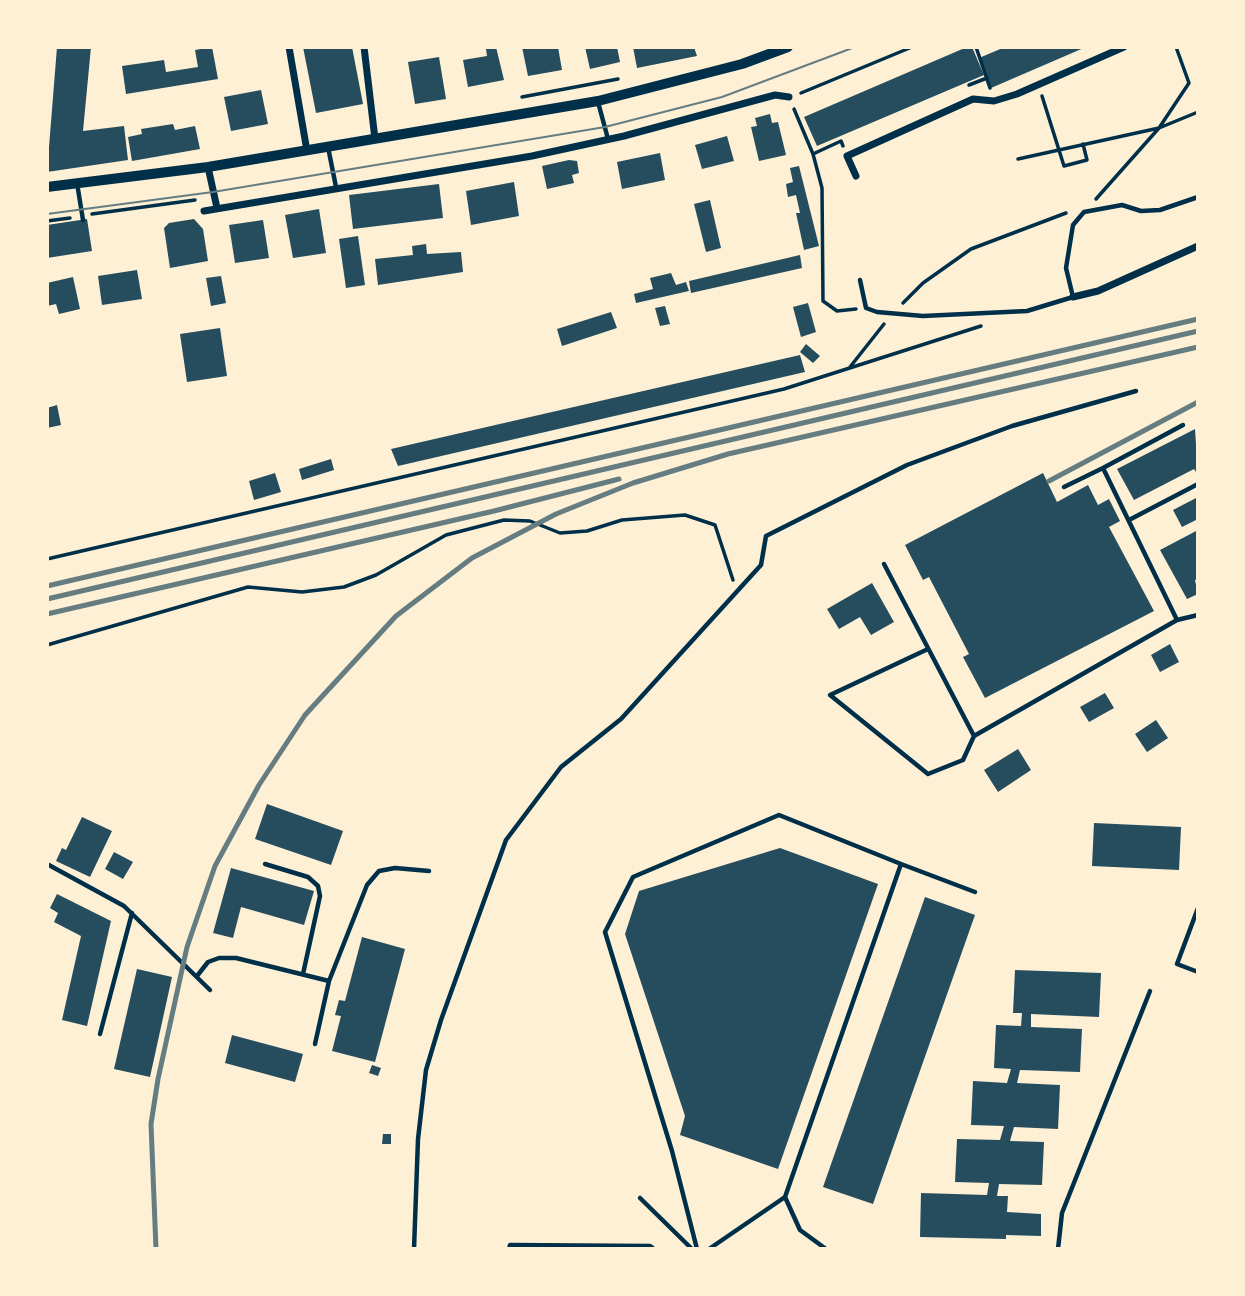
<!DOCTYPE html>
<html>
<head>
<meta charset="utf-8">
<style>
	body { margin:0 }
	#map { position:relative; width:1245px; height:1296px; overflow:hidden; background:#fdf0d5; font-family:"Exo 2",sans-serif }
	canvas { display:block }
	.frame { position:absolute; inset:0; border:49px solid #fdf0d5; pointer-events:none }
</style>
</head>
<body>
<div id="map">
<canvas width="1245" height="1296"></canvas>
<div class="frame"></div>
</div>
<script>
const ctx = document.querySelector('canvas').getContext('2d');
ctx.lineJoin = 'round';
function fill(path, color) {
  ctx.fillStyle = color;
  ctx.fill(path, 'evenodd');
}
function shape(rows) {
  const path = new Path2D();
  for (const r of rows) {
    path.moveTo(r[0], r[1]);
    for (let i = 2; i < r.length; i += 2) path.lineTo(r[i], r[i + 1]);
  }
  return path;
}
function stroke(path, color, width, dash) {
  ctx.strokeStyle = color;
  ctx.lineWidth = width;
  ctx.lineCap = dash ? 'butt' : 'round';
  ctx.setLineDash(dash || []);
  ctx.stroke(path);
}
fill(shape([
	[57,47,91,47,83,131,124,126,128,160,47,172],
	[212,47,218,79,126,94,122,66,164,60,166,72,198,67,195,50],
	[303,47,352,47,363,104,316,113],
	[496,47,504,80,468,87,463,60,487,56,486,49],
	[522,47,558,47,562,70,528,76],
	[585,47,617,47,620,62,590,69],
	[633,47,694,47,697,56,637,68],
	[967,47,972,47,984,75,817,146,804,117],
	[1005,47,1086,47,991,88,979,58],
	[439,57,446,99,415,104,408,62],
	[261,90,268,124,231,131,224,97],
	[770,114,772,123,778,122,786,155,759,161,751,127,757,126,755,118],
	[173,124,175,130,195,126,200,149,132,161,128,137,142,134,141,129],
	[727,136,734,161,702,169,695,145],
	[660,153,665,180,622,189,617,162],
	[569,160,577,161,579,173,572,175,574,183,547,189,542,166],
	[799,166,819,246,804,250,796,213,800,213,796,195,788,197,786,184,793,182,790,168],
	[514,182,519,216,471,225,466,191],
	[439,184,443,218,353,229,349,195],
	[710,200,721,248,706,252,694,204],
	[319,209,326,253,293,258,285,215],
	[87,219,92,251,47,258,47,225],
	[194,219,203,229,208,261,170,268,164,228,169,223],
	[263,220,269,258,235,263,229,225],
	[358,236,365,285,346,288,339,239],
	[426,244,427,254,461,252,463,272,378,285,375,259,413,255,412,246],
	[800,255,802,268,691,293,689,281],
	[137,270,142,299,102,305,98,276],
	[671,273,676,285,686,282,689,291,636,303,634,294,653,289,650,278],
	[221,276,226,303,211,306,206,278],
	[73,277,80,309,59,314,56,304,47,306,47,283],
	[808,303,816,332,801,337,793,307],
	[665,306,670,324,660,326,655,308],
	[611,312,617,328,562,346,557,329],
	[220,328,227,376,187,382,180,334],
	[806,344,820,356,813,363,800,352],
	[800,355,805,372,398,466,391,449],
	[57,405,61,425,47,428,47,408],
	[1195,429,1198,475,1194,469,1134,500,1117,469],
	[331,459,334,470,302,480,299,469],
	[275,473,281,492,254,500,249,481],
	[1043,473,1057,502,1088,485,1098,505,1109,499,1120,521,1109,527,1154,611,985,698,963,657,969,654,929,577,923,580,905,545],
	[1198,497,1198,519,1182,527,1173,510],
	[1198,530,1198,579,1195,580,1198,594,1187,599,1160,550],
	[872,583,894,622,871,635,860,617,839,629,827,609],
	[1170,644,1179,662,1160,672,1151,655],
	[1105,693,1114,708,1089,722,1080,707],
	[1156,720,1168,738,1147,752,1135,734],
	[1018,749,1031,770,998,792,984,770],
	[267,804,343,831,331,865,255,839],
	[82,817,112,831,90,877,56,861,62,848,66,850],
	[1094,823,1181,827,1179,870,1092,866],
	[780,848,878,884,778,1169,680,1135,685,1116,625,934,639,891],
	[114,852,133,862,123,879,105,869],
	[231,868,314,891,304,925,241,907,233,938,213,933],
	[57,894,111,921,87,1026,62,1020,81,936,54,922,58,913,50,908],
	[925,897,975,915,873,1204,823,1187],
	[362,937,405,949,375,1062,332,1051,341,1016,335,1015,339,1000,345,1001],
	[137,969,172,977,150,1077,114,1069],
	[1015,970,1101,973,1099,1017,1031,1014,1031,1027,1082,1029,1080,1072,1020,1070,1017,1083,1060,1085,1058,1129,1014,1127,1010,1141,1044,1142,1042,1185,999,1184,997,1196,1008,1196,1007,1212,1041,1214,1041,1236,1006,1235,1006,1239,920,1237,921,1193,987,1195,989,1183,955,1182,957,1139,1000,1140,1004,1126,971,1125,973,1081,1007,1083,1011,1069,994,1068,996,1025,1021,1026,1022,1013,1013,1013],
	[232,1035,303,1054,295,1082,225,1063],
	[372,1065,381,1068,378,1076,369,1073],
	[383,1134,391,1134,391,1144,382,1144]
]), '#264d5e');
stroke(shape([
	[976,47,990,88],
	[969,85,987,78],
	[801,93,912,47],
	[1042,96,1064,166,1087,160,1083,144],
	[522,97,618,79],
	[794,109,813,154,822,188,823,301,837,311,856,309],
	[813,154,841,141,843,146],
	[1018,159,1159,128,1198,112],
	[1096,199,1159,128,1189,83,1176,47],
	[92,214,195,200],
	[47,221,70,218],
	[903,303,923,283,971,249,1066,213],
	[850,367,884,324],
	[47,559,784,389,981,326],
	[47,645,248,587,302,592,344,587,376,575,446,535,504,520,530,521,560,533,587,531,622,520,685,515,715,525,733,580],
	[1197,1249,1198,1246]
]), '#003049', 3.5);
stroke(shape([
	[598,102,608,139],
	[328,147,336,187],
	[77,183,83,220],
	[860,280,866,308,877,312,923,316,1027,311,1073,297,1066,268,1073,225,1084,212,1122,205,1141,211,1160,210,1198,197],
	[1064,487,1103,468],
	[1129,520,1198,484],
	[884,564,974,736,1177,620,1198,615],
	[1177,620,1103,468,1183,425],
	[928,649,830,695,928,774,963,760,974,736],
	[47,864,124,906,210,990],
	[265,864,308,877,318,886,320,896,303,974],
	[1198,908,1177,964,1198,972],
	[197,976,208,962,219,958,236,958,329,981],
	[100,1034,132,913],
	[315,1044,329,981,367,885,379,871,395,868,429,871],
	[785,1197,800,1230,826,1249],
	[640,1198,692,1249],
	[414,1249,418,1139,426,1070,441,1020,506,840,561,767,621,719,761,565,766,536,907,465,1012,426,1136,391],
	[509,1249,510,1245,650,1246,654,1249],
	[697,1249,672,1151,605,932,633,877,779,815,901,864],
	[709,1249,785,1197,901,864,975,892],
	[1058,1249,1062,1213,1150,991]
]), '#003049', 4.5);
stroke(shape([
	[289,47,307,151],
	[364,47,375,139],
	[208,167,217,208],
	[856,176,847,156,973,99,994,101,1017,94,1124,47],
	[204,211,532,156,624,136,775,95,789,97],
	[1073,297,1098,291,1198,246]
]), '#003049', 7);
stroke(shape([
	[47,187,208,167,598,101,742,64,788,47]
]), '#003049', 10);
stroke(shape([
	[47,214,213,192,605,127,722,97,855,47]
]), '#657d81', 2);
stroke(shape([
	[1049,481,1198,402],
	[47,586,1198,319],
	[47,599,1198,331],
	[47,614,494,511,619,479],
	[156,1249,151,1124,158,1079,187,947,215,866,259,785,305,715,396,616,472,558,556,514,633,483,728,454,1198,347]
]), '#657d81', 5);
</script>
</body>
</html>
